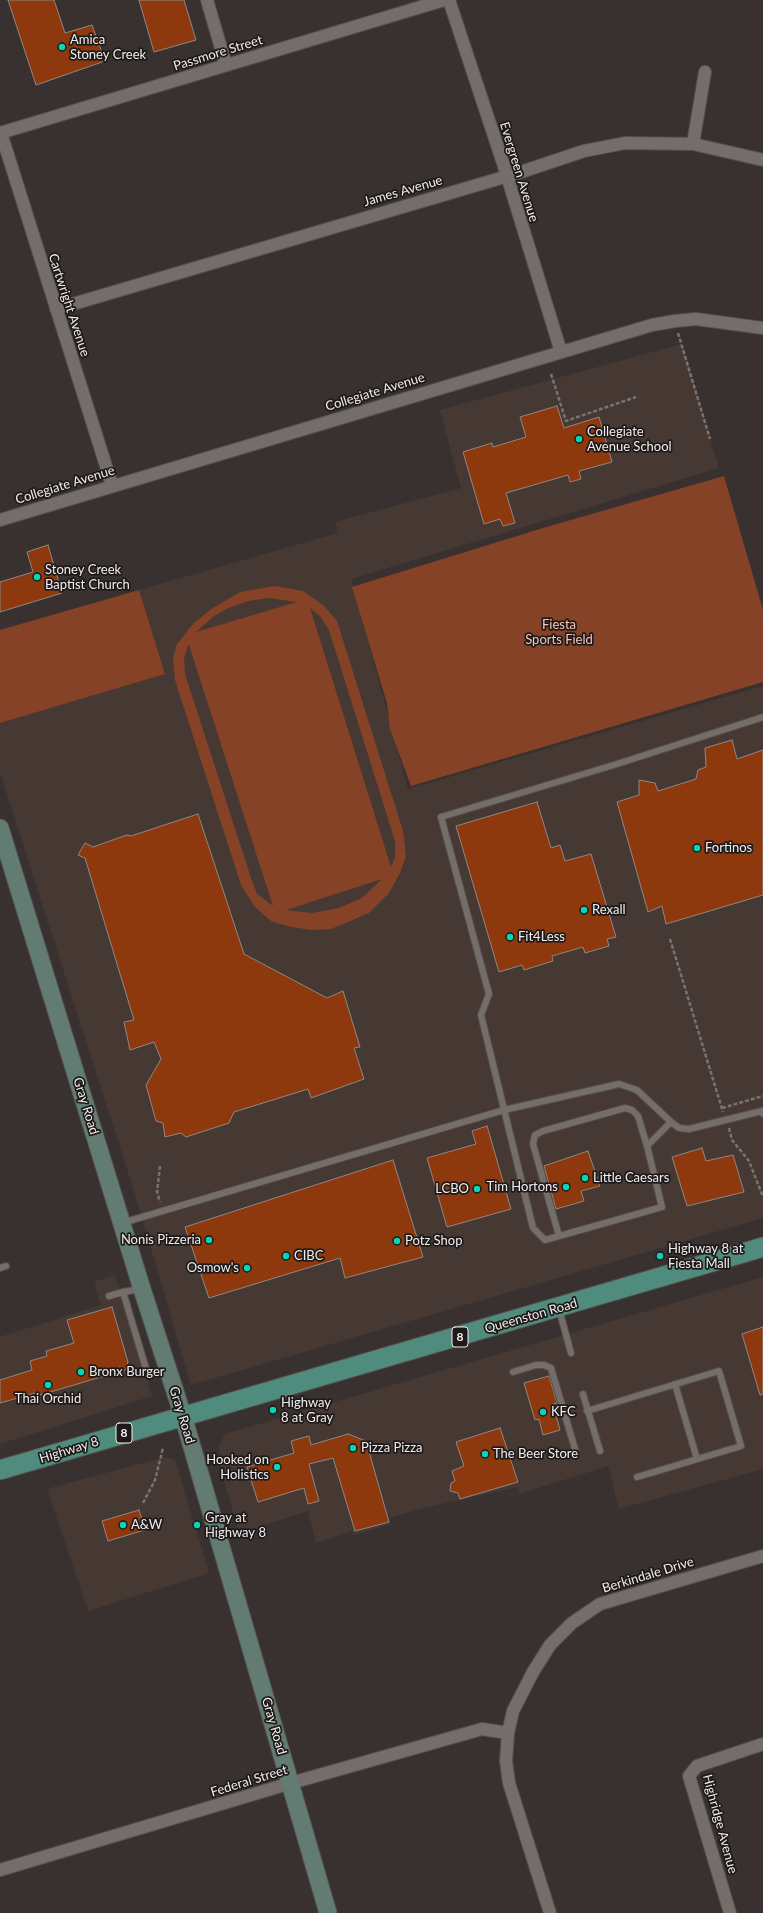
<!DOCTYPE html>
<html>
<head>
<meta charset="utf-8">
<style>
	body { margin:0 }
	canvas { display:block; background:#38312f }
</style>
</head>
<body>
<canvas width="763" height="1913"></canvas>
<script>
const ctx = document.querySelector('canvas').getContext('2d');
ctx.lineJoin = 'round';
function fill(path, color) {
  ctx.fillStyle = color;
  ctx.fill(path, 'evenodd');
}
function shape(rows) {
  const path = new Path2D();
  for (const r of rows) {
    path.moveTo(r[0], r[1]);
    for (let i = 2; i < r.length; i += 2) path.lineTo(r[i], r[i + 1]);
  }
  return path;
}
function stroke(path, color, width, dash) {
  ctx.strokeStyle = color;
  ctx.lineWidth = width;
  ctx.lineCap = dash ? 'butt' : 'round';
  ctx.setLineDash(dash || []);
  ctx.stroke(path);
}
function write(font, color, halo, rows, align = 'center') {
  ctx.font = font + ' Lato,sans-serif';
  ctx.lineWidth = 3.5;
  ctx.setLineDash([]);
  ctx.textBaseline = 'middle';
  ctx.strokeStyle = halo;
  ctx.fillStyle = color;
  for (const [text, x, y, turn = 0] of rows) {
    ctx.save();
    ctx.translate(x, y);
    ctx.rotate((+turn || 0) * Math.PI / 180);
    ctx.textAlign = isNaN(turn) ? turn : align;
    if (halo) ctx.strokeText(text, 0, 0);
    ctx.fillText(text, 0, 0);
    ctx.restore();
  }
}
fill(shape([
	[682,344,719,468,351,579,408,789,763,686,763,1218,191,1385,135,1194,0,772,0,723,165,674,139,590,338,533,335,522,461,488,440,410],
	[115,1275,152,1396,0,1444,0,1337,101,1305,94,1282],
	[763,1277,763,1469,619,1509,608,1466,519,1494,518,1487,428,1507,388,1518,390,1524,354,1535,352,1531,316,1543,308,1511,239,1533,218,1459,220,1444,225,1434],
	[165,1457,175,1460,209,1573,88,1611,47,1489]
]), '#463934');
fill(shape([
	[724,476,763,610,763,682,411,786,390,729,387,703,352,587,543,528],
	[275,586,303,591,324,606,337,621,403,831,406,856,400,873,389,893,369,913,331,929,312,930,291,927,271,921,254,906,241,885,175,680,173,658,177,644,193,624,211,609,240,592],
	[269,598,297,602,196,632,214,616,226,609,248,601],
	[310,608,321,617,329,630,395,841,395,857,391,867],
	[188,645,189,645,273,906,257,894,252,881,185,674,184,659],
	[382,879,362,898,339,908,312,913,286,910],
	[139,590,165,674,0,723,0,630]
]), '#854226');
const building = shape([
	[8,0,54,0,65,33,92,25,105,61,36,85,8,0],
	[139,0,184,0,196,40,154,52,139,0],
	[557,406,564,428,599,417,612,462,579,471,581,479,570,482,568,475,506,493,515,523,503,526,500,519,484,524,463,452,492,443,493,447,526,437,520,417,557,406],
	[48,545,62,593,0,612,0,582,33,572,27,552,48,545],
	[732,740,737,759,763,750,763,895,666,924,662,906,648,912,617,802,639,795,639,780,655,783,658,791,696,779,698,770,706,767,705,748,732,740],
	[537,802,551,848,560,845,565,861,591,854,616,937,607,939,609,946,585,953,583,947,552,956,553,961,524,970,522,965,499,972,456,826,537,802],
	[198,814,244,954,327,998,343,991,360,1047,354,1048,364,1079,311,1098,308,1089,234,1112,229,1123,186,1137,181,1133,165,1137,163,1123,156,1121,146,1085,161,1059,154,1042,130,1050,124,1022,134,1020,85,858,78,855,85,843,93,847,127,835,131,836,198,814],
	[487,1126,511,1209,447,1227,427,1158,476,1144,472,1131,487,1126],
	[702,1148,706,1161,733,1155,744,1192,687,1206,672,1157,702,1148],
	[588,1151,600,1186,581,1191,584,1201,556,1209,544,1166,588,1151],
	[393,1160,423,1257,345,1278,340,1258,209,1298,185,1227,393,1160],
	[112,1307,128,1362,125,1370,40,1395,39,1392,0,1403,0,1380,32,1370,30,1361,47,1356,46,1351,74,1343,67,1320,112,1307],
	[763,1327,763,1394,760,1395,742,1334,763,1327],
	[549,1376,557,1403,553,1404,560,1430,543,1435,539,1419,535,1420,524,1383,549,1376],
	[500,1428,518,1482,460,1499,458,1493,450,1491,451,1483,455,1481,452,1471,464,1466,456,1442,500,1428],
	[348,1434,366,1441,389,1522,355,1531,333,1458,309,1464,319,1501,308,1504,304,1488,258,1502,247,1467,294,1453,291,1441,309,1436,311,1445,348,1434],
	[139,1510,145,1530,108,1541,102,1521,139,1510]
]);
fill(building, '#8e380e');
stroke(building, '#8f8784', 1);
const lane = shape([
	[671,1122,647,1146,662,1207,545,1240,533,1228,481,1015,489,994,441,817,617,764,763,717],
	[122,1223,504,1110,619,1084,637,1090,671,1122,679,1128,689,1129,762,1111,763,1114],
	[559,1236,533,1144,535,1135,543,1131,625,1108,632,1110,638,1116,647,1146],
	[0,1268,6,1266],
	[140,1289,123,1292,147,1372],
	[109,1296,123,1292],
	[559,1309,571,1353],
	[513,1372,536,1365,544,1365,551,1368,575,1449],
	[675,1384,697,1459],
	[583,1394,600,1451],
	[587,1411,719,1371,741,1446,637,1477]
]);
const street = shape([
	[207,0,226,65],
	[449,0,503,163,561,352],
	[0,133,444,0],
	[1,133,112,485],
	[693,144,705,72],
	[56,309,518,173,584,151,625,143,693,144,763,160],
	[0,520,652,325,675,321,696,319,763,328],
	[0,1870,291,1783,482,1729,508,1733],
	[550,1913,509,1783,506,1761,508,1733,513,1711,533,1672,550,1645,572,1623,600,1604,763,1556],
	[730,1913,689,1776,697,1766,763,1744]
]);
const secondary = shape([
	[0,828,142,1289,183,1416,328,1913]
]);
const primary = shape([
	[0,1470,763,1247]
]);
stroke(lane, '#56504e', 8);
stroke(street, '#56504e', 14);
stroke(secondary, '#56504e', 19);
stroke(primary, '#56504e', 21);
stroke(shape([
	[678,333,710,439],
	[551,374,566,421,636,397],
	[670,939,723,1112],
	[722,1108,763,1096],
	[729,1128,732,1140,749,1161,763,1197],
	[160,1166,157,1192,160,1202],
	[143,1503,155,1480,163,1448]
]), '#787270', 2.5, [4, 2]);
stroke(lane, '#746d6a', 6);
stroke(street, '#746d6a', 12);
stroke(secondary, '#627c74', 17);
stroke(primary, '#508c7e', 19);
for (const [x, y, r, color] of [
	[62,47,4,"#07d5b6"],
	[579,439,4,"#07d5b6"],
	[37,577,4,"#07d5b6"],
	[697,848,4,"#07d5b6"],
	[584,910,4,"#07d5b6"],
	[510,937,4,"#07d5b6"],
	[585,1178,4,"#07d5b6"],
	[566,1187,4,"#07d5b6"],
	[477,1189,4,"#07d5b6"],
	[209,1240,4,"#07d5b6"],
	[397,1241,4,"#07d5b6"],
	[286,1256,4,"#07d5b6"],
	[660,1256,4,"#07d5b6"],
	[247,1268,4,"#07d5b6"],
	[81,1372,4,"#07d5b6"],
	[48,1385,4,"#07d5b6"],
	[273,1410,4,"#07d5b6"],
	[543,1412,4,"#07d5b6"],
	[353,1448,4,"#07d5b6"],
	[485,1454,4,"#07d5b6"],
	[277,1467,4,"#07d5b6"],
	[123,1525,4,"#07d5b6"],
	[197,1525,4,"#07d5b6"]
]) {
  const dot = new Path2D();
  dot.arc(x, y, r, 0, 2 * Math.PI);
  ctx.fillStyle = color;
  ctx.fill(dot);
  stroke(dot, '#1d1a19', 1.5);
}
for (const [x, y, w] of [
	[460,1337,16],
	[124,1433,16]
]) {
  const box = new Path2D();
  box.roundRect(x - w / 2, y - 10, w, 20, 3);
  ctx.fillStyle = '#1d1a19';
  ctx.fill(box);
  stroke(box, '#f2edec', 1);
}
write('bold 12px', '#f2edec', null, [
	["8",460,1337],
	["8",124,1433]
]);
write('13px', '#f2edec', '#1d1a19', [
	["Amica",70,40],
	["Stoney Creek",70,55],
	["Collegiate",587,432],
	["Avenue School",587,447],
	["Stoney Creek",45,570],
	["Baptist Church",45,585],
	["Fortinos",705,848],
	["Rexall",592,910],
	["Fit4Less",518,937],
	["Little Caesars",593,1178],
	["Tim Hortons",558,1187,"right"],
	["LCBO",469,1189,"right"],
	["Nonis Pizzeria",201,1240,"right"],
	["Potz Shop",405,1241],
	["Highway 8 at",668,1249],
	["Fiesta Mall",668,1264],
	["CIBC",294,1256],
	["Osmow's",239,1268,"right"],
	["Bronx Burger",89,1372],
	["Thai Orchid",48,1399,"center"],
	["Highway",281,1403],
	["8 at Gray",281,1418],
	["KFC",551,1412],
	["Pizza Pizza",361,1448],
	["The Beer Store",493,1454],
	["Hooked on",269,1460,"right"],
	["Holistics",269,1475,"right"],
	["Gray at",205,1518],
	["Highway 8",205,1533],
	["A&W",131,1525]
], 'left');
write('13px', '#f2edec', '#1d1a19', [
	["Passmore Street",218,53,-17],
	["Evergreen Avenue",519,172,73],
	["James Avenue",403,191,-16],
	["Cartwright Avenue",69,305,72],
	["Collegiate Avenue",375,392,-17],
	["Collegiate Avenue",65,485,-17],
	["Gray Road",86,1106,73],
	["Queenston Road",531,1316,-16],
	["Gray Road",182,1415,73],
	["Highway 8",69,1450,-17],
	["Berkindale Drive",648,1575,-17],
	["Gray Road",274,1726,74],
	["Federal Street",249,1781,-17],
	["Highridge Avenue",720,1824,75]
]);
write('13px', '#f9c7b4', '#1d1a19', [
	["Fiesta",559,625],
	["Sports Field",559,640]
]);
</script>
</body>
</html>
